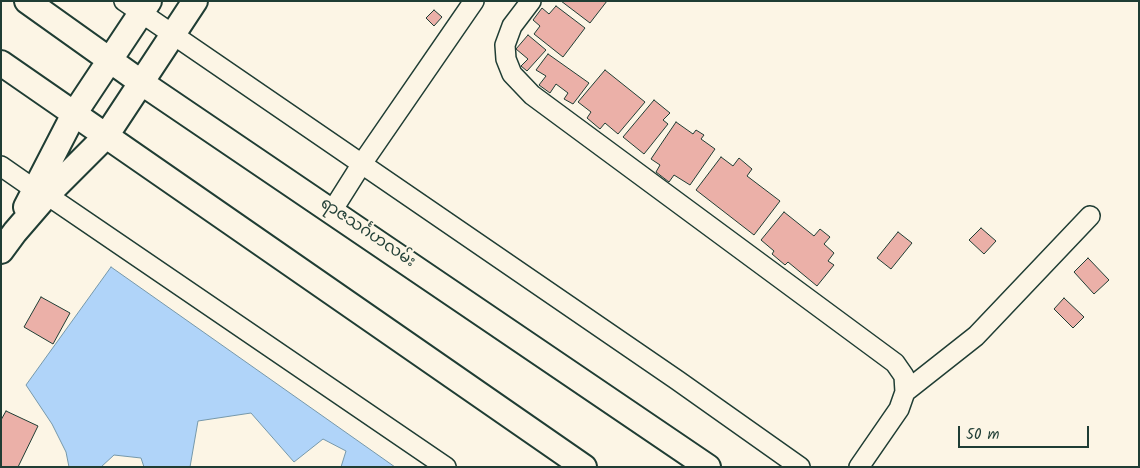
<!DOCTYPE html>
<html>
<head>
<meta charset="utf-8">
<style>
	body { margin:0 }
	#map { position:relative; width:1140px; height:468px; overflow:hidden; background:#fcf5e5; font-family:Kalam,sans-serif }
	canvas { display:block }
	.frame { position:absolute; inset:0; border:2px solid #1f3d34; pointer-events:none }
	.scale { position:absolute; left:958px; top:426px; width:131px; height:22px; box-sizing:border-box; border:2px solid #1f3d34; border-top:0; padding-left:6px; font-size:15px; line-height:18px; white-space:nowrap; color:#1f3d34; -webkit-text-stroke:4px #fcf5e5; paint-order:stroke }
</style>
</head>
<body>
<div id="map">
<canvas width="1140" height="468"></canvas>
<div class="frame"></div>
<div class="scale">50 m</div>
</div>
<script>
const ctx = document.querySelector('canvas').getContext('2d');
ctx.lineJoin = 'round';
function fill(path, color) {
  ctx.fillStyle = color;
  ctx.fill(path, 'evenodd');
}
function shape(rows) {
  const path = new Path2D();
  for (const r of rows) {
    path.moveTo(r[0], r[1]);
    for (let i = 2; i < r.length; i += 2) path.lineTo(r[i], r[i + 1]);
  }
  return path;
}
function stroke(path, color, width, dash) {
  ctx.strokeStyle = color;
  ctx.lineWidth = width;
  ctx.lineCap = dash ? 'butt' : 'round';
  ctx.setLineDash(dash || []);
  ctx.stroke(path);
}
function write(font, color, halo, rows, align = 'center') {
  ctx.font = font + ' Kalam,"Noto Sans Myanmar",sans-serif';
  ctx.lineWidth = 4;
  ctx.setLineDash([]);
  ctx.textBaseline = 'middle';
  ctx.strokeStyle = halo;
  ctx.fillStyle = color;
  for (const [text, x, y, turn = 0] of rows) {
    ctx.save();
    ctx.translate(x, y);
    ctx.rotate((+turn || 0) * Math.PI / 180);
    ctx.textAlign = isNaN(turn) ? turn : align;
    if (halo) ctx.strokeText(text, 0, 0);
    ctx.fillText(text, 0, 0);
    ctx.restore();
  }
}
const water = shape([
	[111,267,395,467,341,467,346,451,323,439,294,462,251,413,198,421,190,467,144,467,141,458,114,455,101,467,69,467,66,452,52,424,26,385,111,267]
]);
fill(water, '#b0d4f9');
stroke(water, '#7698aa', 1);
const building = shape([
	[561,1,607,1,590,23,561,1],
	[556,6,585,28,563,57,534,34,540,26,533,20,542,8,549,14,556,6],
	[434,10,442,17,434,26,426,18,434,10],
	[528,35,546,50,527,71,521,66,528,59,516,49,528,35],
	[548,54,589,83,573,104,564,99,568,93,556,84,550,93,539,85,546,76,536,70,548,54],
	[605,70,645,102,618,134,605,123,600,129,587,118,591,112,578,102,605,70],
	[654,100,670,113,663,120,668,124,644,154,623,137,654,100],
	[676,122,693,134,696,130,704,135,701,139,715,149,690,185,674,175,669,182,656,172,660,165,651,159,676,122],
	[721,157,733,166,739,158,752,169,747,176,780,201,754,235,696,190,721,157],
	[784,212,814,236,820,229,830,237,824,244,834,253,828,261,834,265,817,286,788,262,785,265,772,254,774,251,761,240,784,212],
	[981,228,996,241,984,254,969,240,981,228],
	[898,232,912,243,891,269,877,258,898,232],
	[1088,258,1109,280,1094,294,1074,272,1088,258],
	[41,297,70,313,53,344,24,327,41,297],
	[1064,298,1084,317,1073,328,1054,309,1064,298],
	[6,411,38,426,18,467,1,467,1,420,6,411]
]);
fill(building, '#ebb0a8');
stroke(building, '#1f3d34', 1);
const minor = shape([
	[124,1,677,380,800,467],
	[531,1,512,26,505,45,506,59,512,74,532,95,895,363,904,376,905,392,899,409,859,467],
	[1,166,34,189,47,195,446,467],
	[332,211,361,165,474,1],
	[905,392,976,336,1090,216]
]);
const major = shape([
	[27,1,142,83,708,467],
	[1,63,584,467],
	[26,207,74,114,149,1],
	[1,251,15,232,47,195,106,136,195,1]
]);
stroke(minor, '#1f3d34', 22);
stroke(major, '#1f3d34', 28);
stroke(minor, '#fcf5e5', 19);
stroke(major, '#fcf5e5', 24);
write('16px', '#1f3d34', '#fcf5e5', [
	["ရာဇသင်္ဂဟလမ်း",367,234,34]
]);
</script>
</body>
</html>
